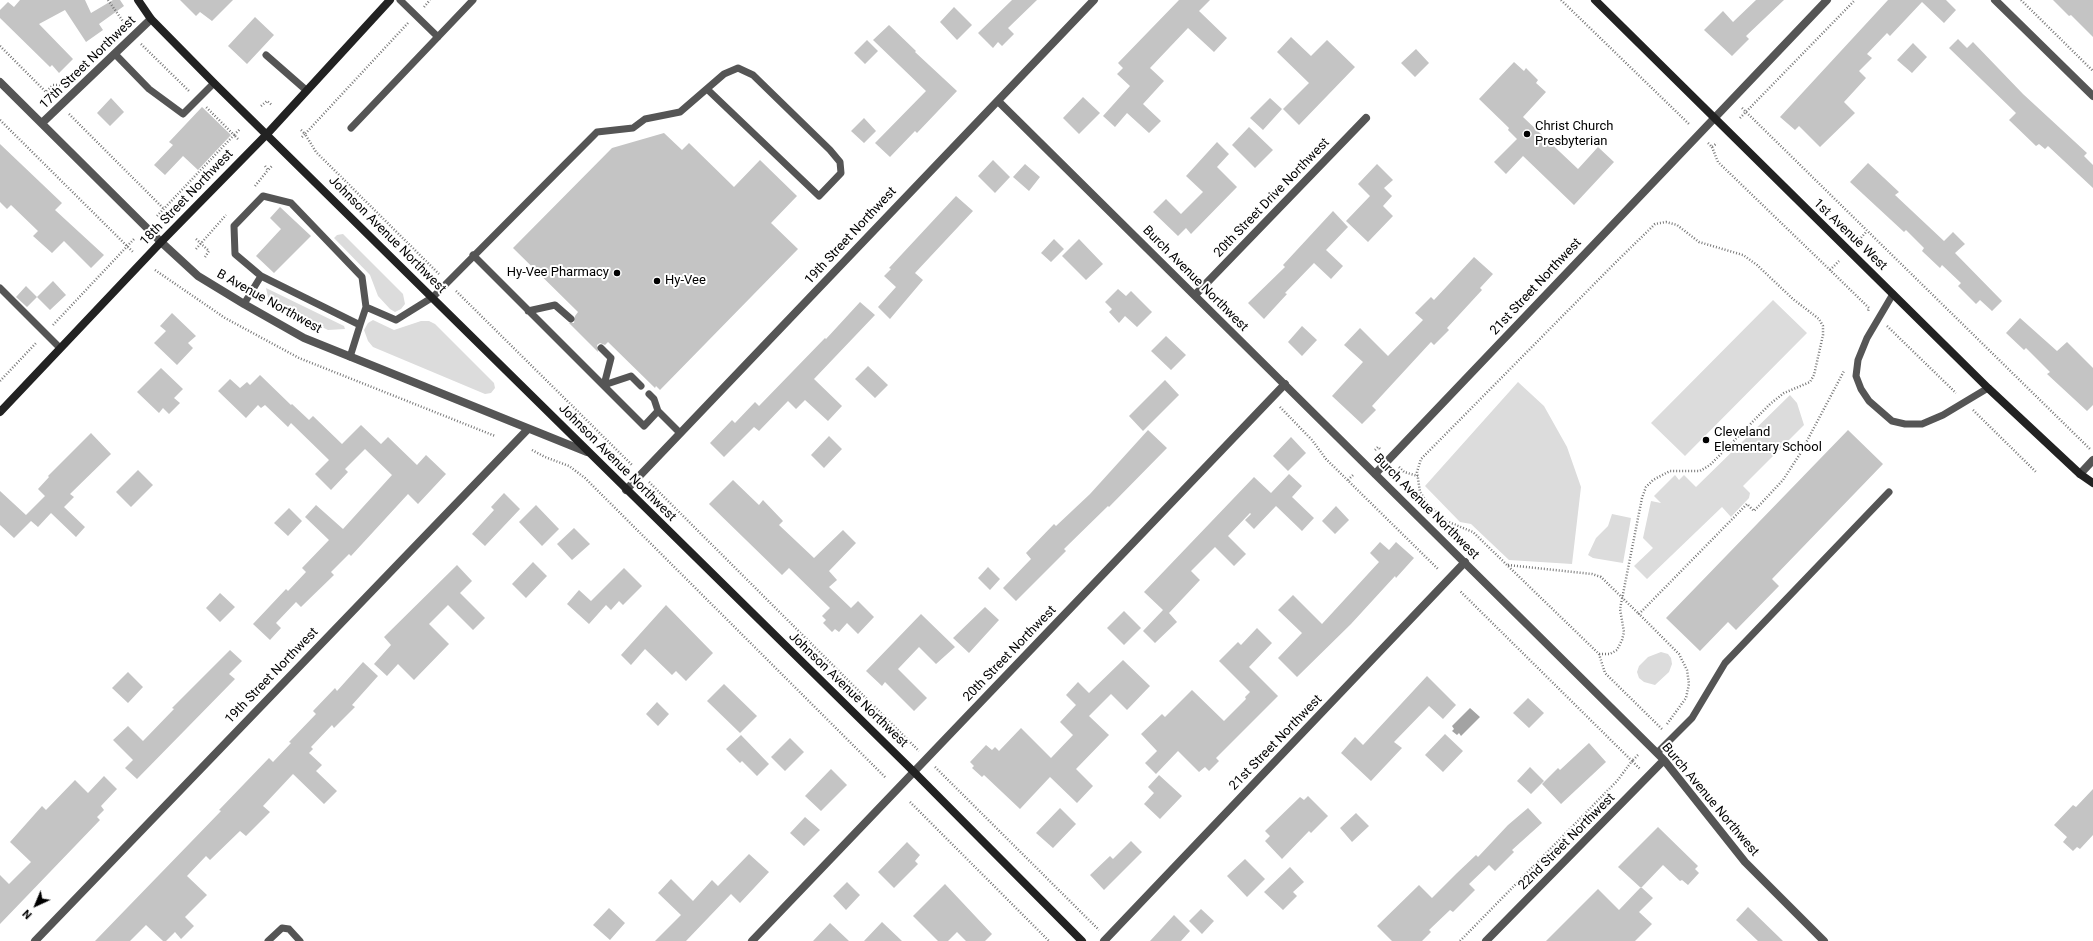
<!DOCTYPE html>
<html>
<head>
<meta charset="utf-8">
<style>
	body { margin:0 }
	#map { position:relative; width:2093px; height:941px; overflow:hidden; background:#fff; font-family:Roboto,sans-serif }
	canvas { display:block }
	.north { position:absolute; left:16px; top:885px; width:40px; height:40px; -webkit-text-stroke:3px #fff; paint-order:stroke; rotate:224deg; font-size:11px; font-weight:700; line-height:16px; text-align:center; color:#000 }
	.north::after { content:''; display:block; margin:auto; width:14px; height:18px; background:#000; clip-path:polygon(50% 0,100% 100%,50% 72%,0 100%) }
</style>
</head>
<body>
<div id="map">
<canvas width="2093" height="941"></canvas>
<div class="north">N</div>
</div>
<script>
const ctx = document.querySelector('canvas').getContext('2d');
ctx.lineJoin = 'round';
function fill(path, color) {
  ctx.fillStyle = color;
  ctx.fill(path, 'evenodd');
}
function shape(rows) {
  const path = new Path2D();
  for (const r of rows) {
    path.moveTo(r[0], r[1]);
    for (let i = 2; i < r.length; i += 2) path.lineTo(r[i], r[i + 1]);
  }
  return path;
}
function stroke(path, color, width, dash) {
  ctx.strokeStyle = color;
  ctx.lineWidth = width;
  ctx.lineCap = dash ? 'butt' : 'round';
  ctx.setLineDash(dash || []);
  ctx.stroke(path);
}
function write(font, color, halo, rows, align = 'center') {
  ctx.font = font + ' Roboto,sans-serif';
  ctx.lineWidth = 4;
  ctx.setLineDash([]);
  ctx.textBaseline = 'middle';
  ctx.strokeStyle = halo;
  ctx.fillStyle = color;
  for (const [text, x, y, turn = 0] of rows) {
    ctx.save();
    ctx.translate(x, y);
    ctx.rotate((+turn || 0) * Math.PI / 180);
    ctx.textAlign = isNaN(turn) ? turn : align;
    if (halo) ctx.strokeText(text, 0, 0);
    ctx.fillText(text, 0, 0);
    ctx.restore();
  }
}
fill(shape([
	[343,234,403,294,405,304,401,309,395,312,390,309,378,296,370,275,334,238,337,235],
	[266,288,344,326,345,329,328,330,277,305,268,297],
	[1773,300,1807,333,1685,456,1651,423],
	[373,320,394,330,421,321,429,321,435,324,494,383,495,388,491,393,485,394,373,347,368,341,364,330,368,323],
	[1518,382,1544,406,1567,447,1581,487,1572,564,1509,560,1471,524,1460,522,1425,486],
	[1790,395,1797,403,1804,425,1743,486,1750,493,1749,498,1731,517,1722,507,1647,579,1634,566,1653,548,1643,538,1651,501,1661,503,1654,496,1675,475,1679,480,1684,475,1696,487],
	[1612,514,1631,518,1623,563,1593,558,1588,555,1596,538,1608,526],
	[1661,652,1668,654,1671,658,1672,664,1669,672,1655,685,1644,682,1639,678,1637,672,1639,666,1648,657]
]), '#dcdcdc');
fill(shape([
	[1470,708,1480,717,1461,736,1459,733,1457,735,1452,731,1454,729,1452,726]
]), '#a3a3a3');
fill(shape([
	[20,0,85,0,91,13,113,0,120,0,124,6,99,24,103,30,86,42,65,10,39,24,73,59,59,73,52,65,50,67,0,18,0,10,8,2,14,7],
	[180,0,233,0,212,21,200,12,196,16],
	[1012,0,1037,0,1008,28,1014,34,1002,46,998,42,993,48,978,33],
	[1179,0,1210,0,1199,11,1227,38,1214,52,1188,28,1150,68,1164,81,1143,104,1161,121,1149,133,1127,113,1115,127,1103,116,1130,86,1117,74,1123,68,1118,63],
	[1756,0,1784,0,1746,36,1749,39,1732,56,1704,30,1723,11,1733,22],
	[1888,0,1946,0,1956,10,1944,23,1922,2,1890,36,1887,33,1867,54,1872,58,1859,71,1866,78,1844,102,1855,113,1820,147,1799,126,1795,130,1780,117],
	[2053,0,2093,0,2093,37,2071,15,2069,16],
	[954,7,972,25,957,40,940,22],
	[255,17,274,35,247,64,228,46],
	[889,25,916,51,915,52,957,91,917,133,915,131,890,157,875,143,926,91,873,40],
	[1291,37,1311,56,1327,40,1355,67,1299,125,1283,109,1309,83,1277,52],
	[1958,39,1967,48,1973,42,2023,94,2087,153,2084,156,2093,165,2093,188,2048,146,2045,149,2039,144,2036,146,2009,120,2016,113,1949,48],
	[867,40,878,51,865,64,854,53],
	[1913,43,1927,57,1912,73,1897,60],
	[1416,49,1429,63,1415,77,1401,63],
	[1514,62,1524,71,1526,68,1538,80,1536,83,1546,92,1523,117,1578,169,1598,147,1614,162,1574,205,1523,156,1506,174,1494,162,1517,139,1508,130,1509,128,1479,99],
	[1083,97,1100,113,1079,134,1063,118],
	[111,98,124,112,110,126,97,113],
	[1270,98,1282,109,1263,130,1250,118],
	[202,107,231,135,198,170,183,156,165,175,154,165,173,145,169,142],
	[864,118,876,131,864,143,851,131],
	[1249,127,1273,150,1255,168,1232,145],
	[664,133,682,150,689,143,734,187,760,160,797,196,771,223,798,249,660,390,656,386,655,388,608,342,605,345,600,343,597,345,598,352,569,323,574,323,575,316,578,312,513,248,612,148],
	[1217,142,1229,154,1217,167,1237,187,1191,234,1186,228,1178,236,1153,212,1166,199,1181,214,1203,192,1186,176],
	[0,144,62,203,55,210,104,255,91,268,64,241,52,253,33,236,38,231,11,205,7,209,0,202],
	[993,160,1010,177,995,193,978,176],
	[1868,163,1899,192,1895,195,1944,241,1953,232,1965,244,1955,253,2002,301,1992,311,1980,300,1976,304,1958,286,1961,283,1942,265,1940,268,1922,251,1924,248,1906,230,1904,232,1850,182],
	[1025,164,1040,177,1029,191,1013,177],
	[1377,164,1393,180,1384,188,1392,196,1383,206,1393,216,1368,242,1346,221,1370,196,1358,184],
	[956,196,973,211,915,273,923,280,890,319,878,307,896,287,884,276,891,269,889,268],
	[280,207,311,236,274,273,256,256,281,229,270,218],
	[1333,211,1348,227,1326,250,1343,266,1331,279,1314,263,1285,293,1287,294,1264,319,1248,303,1285,267,1283,265],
	[1054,239,1064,249,1051,262,1041,253],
	[1079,239,1103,264,1086,280,1062,256],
	[1474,257,1493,274,1480,288,1482,290,1447,328,1449,330,1434,345,1431,342,1372,406,1376,410,1362,424,1332,396,1363,362,1344,345,1360,328,1388,356,1423,320,1415,313,1431,297,1434,300],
	[53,281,66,295,50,310,37,297],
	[26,286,37,297,27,307,16,297],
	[1118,289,1126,296,1131,291,1152,312,1137,327,1125,316,1119,323,1109,312,1112,309,1105,302],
	[860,302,875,315,814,379,842,406,828,421,805,400,796,409,788,401,759,431,754,427,724,457,710,443,732,420,735,423,755,402,759,406,825,338,826,339],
	[172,313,196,336,188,343,193,348,177,365,154,343,166,331,160,326],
	[2020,318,2057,351,2067,342,2093,368,2093,405,2087,411,2047,374,2050,372,2026,348,2024,350,2006,333],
	[1302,326,1317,340,1302,356,1288,342],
	[1166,336,1186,355,1171,370,1151,351],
	[868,366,888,385,875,398,855,379],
	[161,368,183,389,174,398,180,403,169,414,163,408,159,413,137,392],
	[260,375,291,405,292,404,309,420,313,416,342,444,361,425,381,444,388,437,417,465,426,455,446,474,418,504,408,494,351,556,349,554,331,572,334,575,301,607,296,602,276,623,281,628,270,640,253,624,286,589,288,591,306,572,302,568,329,540,305,517,316,505,343,529,392,475,365,449,345,469,348,472,331,490,315,474,329,460,291,423,288,427,265,405,261,408,258,405,246,418,218,391,230,379,240,388,247,382,250,385],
	[1165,380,1179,395,1143,431,1129,416],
	[1148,430,1167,448,1109,507,1108,506,1064,549,1066,551,1016,601,1003,588,1031,559,1026,553,1054,524,1056,526,1090,494],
	[1848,430,1883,464,1772,579,1779,586,1736,630,1728,622,1700,651,1666,618],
	[91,433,111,454,70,494,74,497,64,507,85,527,76,537,51,513,38,527,31,521,14,538,0,525,0,491,26,515,45,496,38,489,49,477,48,476],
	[829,436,842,449,824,468,811,455],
	[1291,437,1306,453,1288,471,1273,456],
	[138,470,153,485,131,507,116,492],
	[1289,474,1302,486,1292,497,1314,518,1302,531,1276,506,1254,529,1245,520,1251,514,1250,513,1228,536,1246,554,1234,566,1215,547,1191,571,1200,580,1169,613,1177,622,1155,643,1143,631,1163,610,1144,592,1254,477,1271,493],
	[733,480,759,505,763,500,783,521,779,525,814,558,843,530,856,543,829,571,837,580,829,587,851,608,858,601,874,617,858,634,847,623,839,632,835,629,832,632,823,623,826,620,822,616,830,608,789,568,782,575,709,504],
	[504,493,520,509,485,546,472,534,494,510,491,507],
	[536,505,559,529,542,546,519,522],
	[1336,506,1349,520,1335,534,1322,521],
	[289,508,302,521,288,536,274,523],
	[574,528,590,544,572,560,557,544],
	[1380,542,1389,550,1396,542,1414,558,1396,578,1395,576,1351,624,1297,677,1278,658,1302,633,1278,610,1293,595,1322,624,1379,562,1370,553],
	[533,562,547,576,526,598,512,584],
	[457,565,472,581,460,593,485,618,473,630,448,605,429,624,449,644,414,680,398,664,387,676,374,664,391,645,384,637],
	[988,567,1000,579,990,590,978,578],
	[624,568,642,586,623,605,619,601,611,610,606,605,589,624,567,604,579,590,591,601],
	[220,593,235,607,220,622,206,608],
	[666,605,713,653,686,681,676,671,672,675,645,649,631,665,621,655],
	[985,607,999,620,969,653,953,638],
	[1124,611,1141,628,1124,645,1107,628],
	[921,614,955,647,936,664,919,647,898,669,927,698,914,711,885,682,882,686,866,671],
	[1257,628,1272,643,1249,667,1278,696,1216,758,1219,761,1209,771,1205,767,1199,772,1178,751,1156,774,1145,763,1157,751,1141,734,1162,714,1165,717,1192,690,1224,721,1246,699,1245,697,1250,692,1219,661,1238,642,1241,645],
	[230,650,242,661,229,674,235,679,137,779,125,768,133,760,113,740,128,726,143,741,174,709,172,708],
	[1123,660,1150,686,1127,710,1111,694,1089,716,1109,735,1076,769,1093,786,1077,803,1050,777,1020,809,984,775,982,777,972,768,974,766,970,762,986,745,992,750,995,747,999,751,1021,728,1051,758,1073,735,1060,722,1076,705,1066,695,1078,682,1089,693],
	[363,662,378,676,352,705,355,707,334,728,332,725,311,747,313,749,309,753,322,765,316,771,337,791,324,804,293,774,263,806,270,812,246,836,240,831,210,860,206,856,187,876,207,895,185,917,194,926,181,939,175,932,166,941,163,941,146,925,130,941,95,941,221,811,219,810,269,758,273,762,291,743,289,742,316,714,313,711,335,688,337,691],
	[128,672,143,687,128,703,112,688],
	[1427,676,1456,705,1443,719,1429,706,1394,742,1402,748,1371,781,1341,753,1355,737,1363,745],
	[724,684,757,716,740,733,707,701],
	[1528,698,1544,713,1529,728,1513,713],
	[657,702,669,714,658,726,646,714],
	[1445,734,1463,751,1443,772,1425,755],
	[741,735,769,764,757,776,742,761,740,763,726,749],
	[790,738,804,752,785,771,771,757],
	[1589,743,1606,762,1561,804,1542,784,1558,768,1560,770],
	[1530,767,1544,781,1531,794,1517,781],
	[831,769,847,785,821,811,805,796],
	[1159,775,1182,796,1160,819,1144,804,1154,793,1148,787],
	[104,776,117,789,101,806,104,810,97,817,100,820,0,924,0,875,9,884,31,862,10,842,42,806,46,810,75,780,88,793],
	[2093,789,2093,835,2080,849,2077,847,2073,851,2063,842,2067,837,2054,825,2073,805,2076,807],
	[1308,796,1328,816,1311,833,1309,831,1282,859,1265,841,1270,836,1265,831,1300,797,1304,800],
	[1060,808,1076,824,1053,848,1036,833],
	[1528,808,1542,823,1512,850,1514,852,1495,871,1489,865,1469,884,1475,890,1453,912,1450,910,1429,930,1431,932,1422,941,1392,941,1377,926,1419,885,1432,898,1457,873,1476,855,1478,857,1508,825],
	[1356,813,1369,826,1352,842,1340,828],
	[805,817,820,830,804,846,790,833],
	[1658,827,1698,866,1695,869,1699,873,1688,885,1682,880,1680,881,1663,865,1641,888,1618,867],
	[1131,841,1142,852,1104,890,1090,875,1110,856,1113,859],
	[907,842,920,855,915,861,918,864,894,888,878,872],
	[749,854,769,872,740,903,731,894,686,941,655,941,681,915,658,893,671,879,693,901,712,880,718,886],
	[1245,859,1265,879,1247,897,1227,876],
	[1290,867,1304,882,1293,892,1297,896,1283,910,1264,892],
	[847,882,860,895,846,910,833,896],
	[945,884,992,934,985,941,966,941,957,932,948,941,938,941,913,916],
	[1641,887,1653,898,1639,912,1652,924,1635,941,1546,941,1598,889,1619,910],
	[1748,907,1783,941,1758,941,1736,920],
	[609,908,625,923,610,940,593,925],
	[1201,909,1214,921,1202,934,1189,921],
	[1174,915,1190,931,1181,941,1150,941],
	[882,922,902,941,864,941],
	[830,923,849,941,813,941]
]), '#c4c4c4');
stroke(shape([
	[108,0,127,27],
	[1561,0,1690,125],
	[2021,0,2093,71],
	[424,7,430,0],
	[408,23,305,134,316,152,439,274],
	[141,44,189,91],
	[0,46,46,92,53,85,64,85],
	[261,106,267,101,272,105],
	[1742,108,2090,449],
	[69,114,163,208],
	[1740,118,1855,0],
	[0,120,134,253],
	[301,130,305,134,301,138],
	[238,139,234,135,240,129],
	[1708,143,1712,147,1717,143],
	[1712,147,1718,162,1830,270,1869,308,1868,311],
	[265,166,268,170,272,166],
	[255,186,268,170],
	[157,216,234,135,206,107],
	[196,239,209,251,205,257],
	[1859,240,1867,231],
	[196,249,226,215],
	[155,270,225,318,299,358,495,436],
	[1830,270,1839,261],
	[456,291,633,466],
	[53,325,134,239],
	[1887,326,1956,393],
	[0,381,37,342],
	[1280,407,1312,440,1326,459,1439,570],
	[1973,410,2037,473],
	[532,450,545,457,569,466,585,478,886,778],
	[1375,450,1378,447,1381,450],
	[1399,467,1404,472,1418,476],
	[1348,480,1354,474],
	[649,482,919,751],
	[1508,565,1592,574,1601,577,1639,614],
	[1599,654,1610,654,1617,650,1622,640,1624,632,1620,609,1642,498,1646,487,1653,480,1670,471,1700,471,1710,465,1770,404,1784,393,1810,382,1814,375,1823,335,1823,326,1819,319,1793,299,1757,265,1743,255,1699,242,1677,225,1666,222,1655,224,1616,262,1421,459,1417,472,1420,492,1428,504,1446,521,1473,532,1507,565,1599,654,1605,673,1663,730],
	[1667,724,1686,698,1689,684,1687,670,1679,654,1639,614,1747,504,1754,511,1783,480,1800,454,1844,371],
	[1638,755,1632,761,1640,769],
	[935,767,1099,930],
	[910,802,1049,941],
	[1460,941,1617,781,1632,761,1460,591]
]), '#777', 2.5, [1, 2]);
stroke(shape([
	[400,0,438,37],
	[115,54,149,89,183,114,214,83],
	[266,55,306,90],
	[351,128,473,0],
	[473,255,644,426,658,411,680,433],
	[0,288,60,348],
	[1893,294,1867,338,1858,360,1856,376,1861,389,1869,401,1892,421,1905,424,1922,424,1943,415,1988,388],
	[244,304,261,276],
	[366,307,360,325,261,276,235,254,234,226,263,196,291,203,362,277,366,307,396,320,433,297,597,132,633,128,645,119,680,112,724,74,738,68,753,75,830,150,840,162,841,173,819,196,707,89],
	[528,311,555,305,571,319],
	[601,348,611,358,604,385],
	[350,357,360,325],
	[604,385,631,376,641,386],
	[649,394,654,399,658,411],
	[1657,753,1692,718,1725,663,1889,492],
	[268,941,282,928,289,929,300,941]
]), '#555', 7);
stroke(shape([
	[1995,0,2093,96],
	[0,82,161,242,198,276,244,304,304,338,587,452],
	[998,101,1664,760,1745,862,1824,941],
	[42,123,151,19],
	[1195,295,1366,118],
	[1375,474,1827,0],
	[2080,474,2093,460],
	[626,490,1094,0],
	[35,941,528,429],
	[752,941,1285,384],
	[1104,941,1465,562],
	[1486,941,1664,760]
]), '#555', 8);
stroke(shape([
	[138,0,151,19,214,83,914,772,1082,941],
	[1595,0,1988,388,2080,474,2093,483],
	[0,412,161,242,267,134,390,0]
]), '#222', 8);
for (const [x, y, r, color] of [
	[1527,134,4,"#000"],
	[617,273,4,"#000"],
	[657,281,4,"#000"],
	[1706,440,4,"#000"]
]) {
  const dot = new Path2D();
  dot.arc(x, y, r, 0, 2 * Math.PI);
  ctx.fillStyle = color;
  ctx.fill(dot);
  stroke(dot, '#fff', 1.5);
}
write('13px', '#000', '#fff', [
	["17th Street Northwest",88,63,-44],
	["18th Street Northwest",187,198,-46],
	["20th Street Drive Northwest",1272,198,-46],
	["Johnson Avenue Northwest",387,235,45],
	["1st Avenue West",1850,235,44],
	["19th Street Northwest",851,236,-47],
	["Burch Avenue Northwest",1195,279,45],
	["21st Street Northwest",1536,287,-47],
	["B Avenue Northwest",269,302,29],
	["Johnson Avenue Northwest",617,463,45],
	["Burch Avenue Northwest",1426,507,45],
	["20th Street Northwest",1010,654,-46],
	["19th Street Northwest",272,676,-46],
	["Johnson Avenue Northwest",848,690,44],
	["21st Street Northwest",1276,743,-46],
	["Burch Avenue Northwest",1710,800,50],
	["22nd Street Northwest",1567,842,-45]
]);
write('13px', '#000', '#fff', [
	["Christ Church",1535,127],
	["Presbyterian",1535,142],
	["Hy-Vee Pharmacy",609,273,"right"],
	["Hy-Vee",665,281],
	["Cleveland",1714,433],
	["Elementary School",1714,448]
], 'left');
</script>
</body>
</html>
